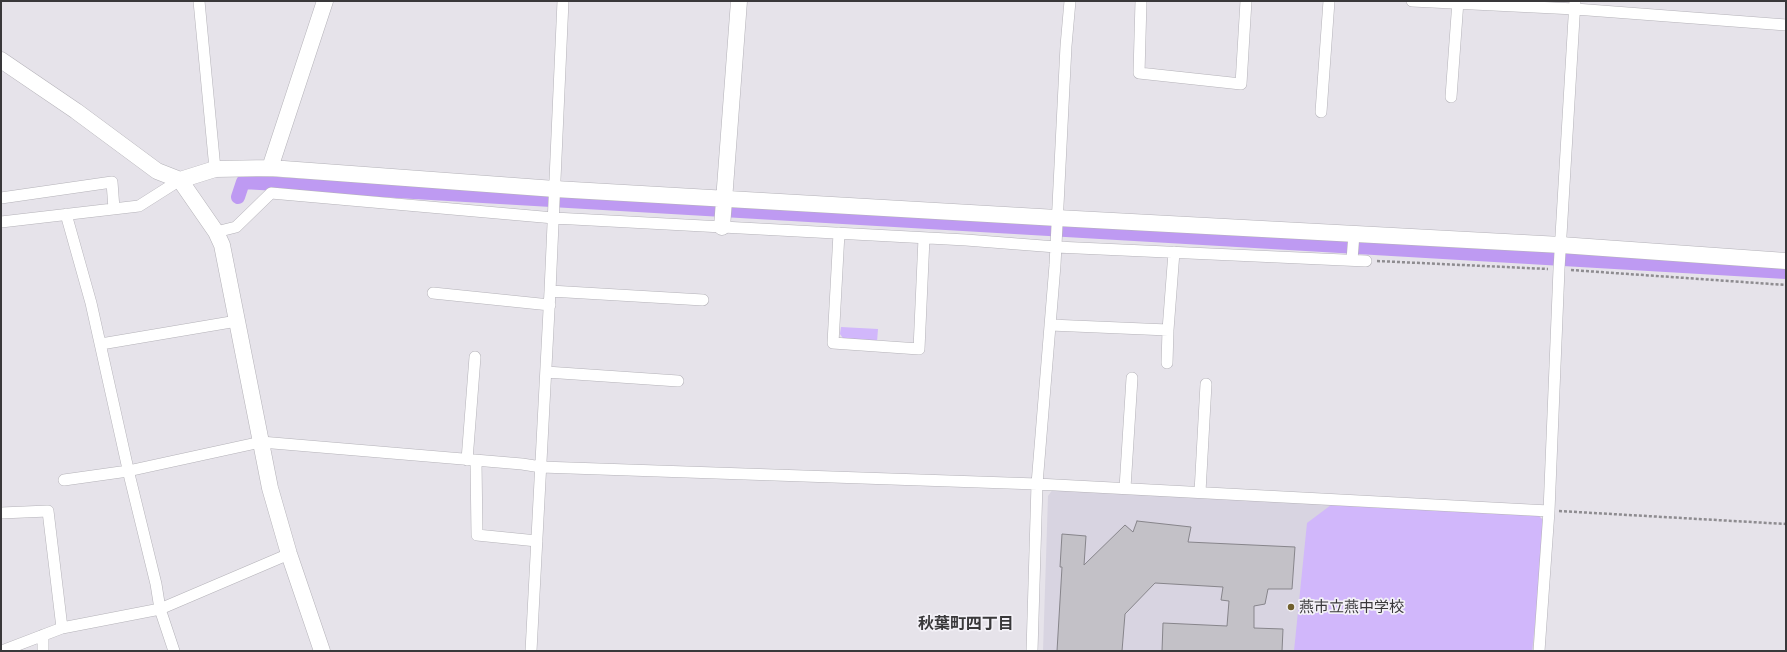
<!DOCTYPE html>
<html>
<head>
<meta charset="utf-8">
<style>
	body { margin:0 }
	#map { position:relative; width:1787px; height:652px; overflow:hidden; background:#e6e3ea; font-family:Mulish,sans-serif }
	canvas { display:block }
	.frame { position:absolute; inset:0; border:2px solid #39383a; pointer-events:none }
</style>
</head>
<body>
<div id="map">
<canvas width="1787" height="652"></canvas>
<div class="frame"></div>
</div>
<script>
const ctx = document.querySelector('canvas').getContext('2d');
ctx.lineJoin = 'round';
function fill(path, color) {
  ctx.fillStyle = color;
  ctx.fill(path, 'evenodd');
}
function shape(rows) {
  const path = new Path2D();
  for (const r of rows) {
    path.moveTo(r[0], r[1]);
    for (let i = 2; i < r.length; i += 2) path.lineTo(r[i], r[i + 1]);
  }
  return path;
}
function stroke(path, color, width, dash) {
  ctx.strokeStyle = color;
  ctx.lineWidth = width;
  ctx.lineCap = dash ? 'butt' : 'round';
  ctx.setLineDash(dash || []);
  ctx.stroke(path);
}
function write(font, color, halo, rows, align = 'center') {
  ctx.font = font + ' Mulish,"Noto Sans JP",sans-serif';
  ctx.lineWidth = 3.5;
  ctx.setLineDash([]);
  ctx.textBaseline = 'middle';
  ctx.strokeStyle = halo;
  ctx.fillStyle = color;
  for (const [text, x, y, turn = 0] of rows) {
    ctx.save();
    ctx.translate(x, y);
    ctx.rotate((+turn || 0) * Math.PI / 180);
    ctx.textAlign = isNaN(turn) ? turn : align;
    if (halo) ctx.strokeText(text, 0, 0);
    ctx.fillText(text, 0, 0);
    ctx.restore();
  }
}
fill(shape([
	[1053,489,1539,516,1546,523,1533,651,1043,651,1048,496]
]), '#d8d4e1');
fill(shape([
	[841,327,878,329,877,342,845,341,840,334],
	[1331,505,1539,516,1546,523,1532,651,1294,651,1307,523]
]), '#d1b7fb');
stroke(shape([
	[238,197,243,182,1786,272]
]), '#be9af2', 14);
const building = shape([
	[1137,521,1191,527,1188,542,1295,547,1292,589,1268,589,1265,604,1254,606,1254,628,1283,629,1282,651,1162,651,1163,623,1227,626,1229,601,1221,600,1223,587,1155,583,1125,614,1122,651,1057,651,1062,567,1060,567,1062,534,1086,536,1084,565,1125,525,1133,532,1137,521]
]);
fill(building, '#c3c1c7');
stroke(building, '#87858b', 1);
const street = shape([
	[199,1,215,169],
	[1141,1,1139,73,1241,84,1246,1],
	[1412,1,1575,9,1786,25],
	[1451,97,1458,1],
	[1321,112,1329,1],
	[1,198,112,182,114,209],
	[66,214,91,303,130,478,156,584,160,609,174,651],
	[1,222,139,206,180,180],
	[216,232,236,227,271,193,554,218,966,240,1056,247,1366,261],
	[839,233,833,343,919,349,924,238],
	[1352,260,1354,234],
	[550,291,703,300],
	[433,293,550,305],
	[1050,325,1168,330],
	[101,344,237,321],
	[1167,363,1168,330,1174,252],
	[546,372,678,381],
	[467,460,475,357],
	[476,461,477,535,537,541],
	[64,480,128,471,261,442,522,464,541,467,1037,484,1549,511],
	[1125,488,1132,378],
	[1200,492,1206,384],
	[1,513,48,511,62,628],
	[43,635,43,651],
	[2,651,62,628,160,609,289,554],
	[531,651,550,291,563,1],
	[1032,651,1037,484,1055,265,1066,46,1070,1],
	[1539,651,1549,511,1559,269,1575,1]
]);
const secondary = shape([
	[1,60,76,111,157,171,180,180,216,232,222,245,270,488,289,554,322,651],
	[270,168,555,189,1057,218,1561,245,1786,261],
	[180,180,215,169,270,168,325,1],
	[722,227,739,1]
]);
stroke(street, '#b4b2b8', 12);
stroke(secondary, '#b4b2b8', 17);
stroke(shape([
	[1377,261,1548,269],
	[1571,270,1786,285],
	[1559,511,1786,524]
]), '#8e8c90', 2.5, [3, 2]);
stroke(street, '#fff', 11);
stroke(secondary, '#fff', 16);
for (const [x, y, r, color] of [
	[1291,607,4,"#71602e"]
]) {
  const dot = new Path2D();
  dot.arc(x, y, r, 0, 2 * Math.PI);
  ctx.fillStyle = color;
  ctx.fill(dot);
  stroke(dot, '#f3f1f7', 1.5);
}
write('15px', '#39383a', '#f3f1f7', [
	["燕市立燕中学校",1299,607]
], 'left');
write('bold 16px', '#39383a', '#f3f1f7', [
	["秋葉町四丁目",966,624]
]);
</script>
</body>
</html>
